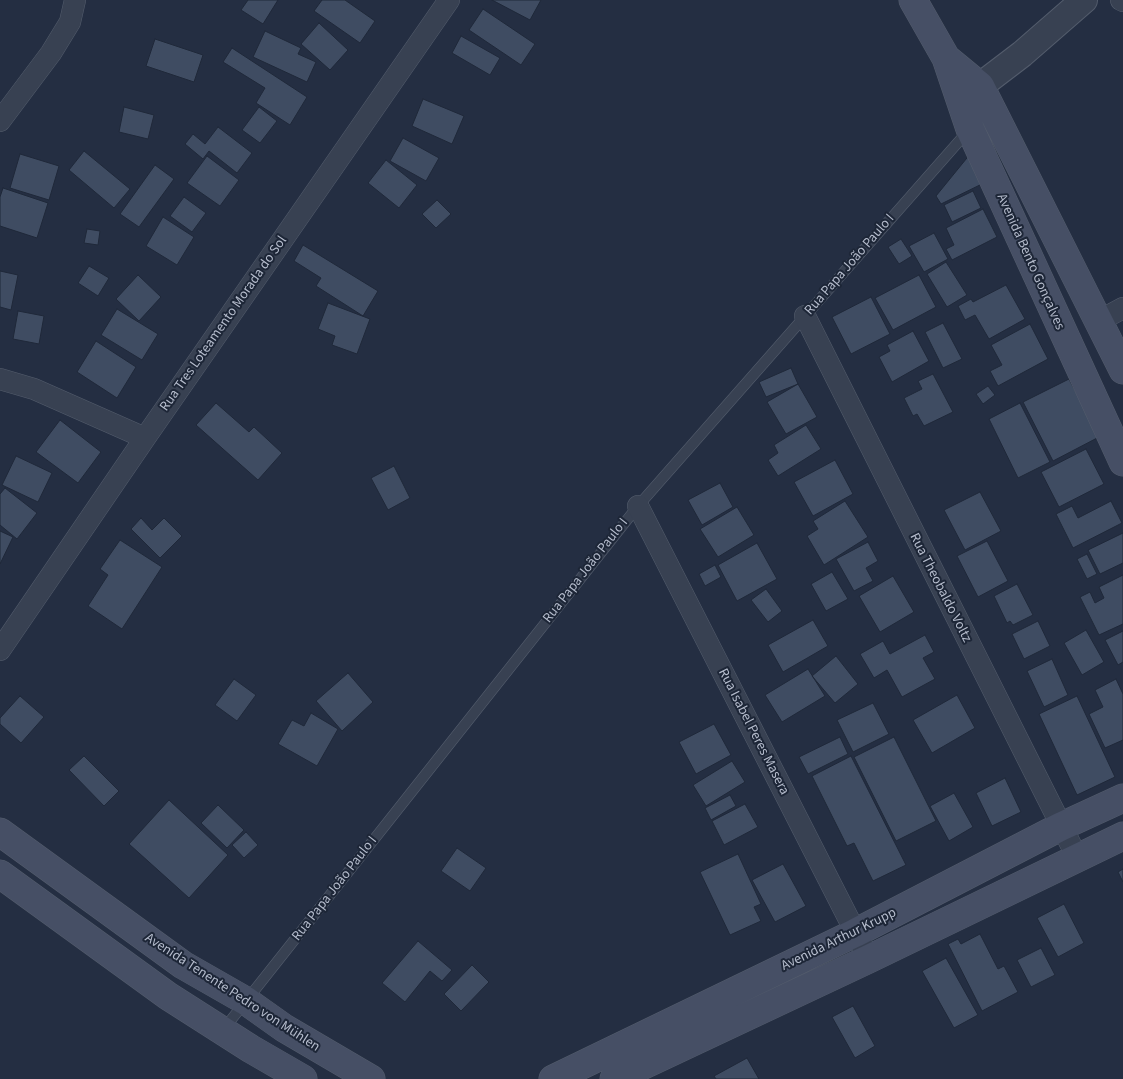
<!DOCTYPE html>
<html>
<head>
<meta charset="utf-8">
<style>
	body { margin:0 }
	canvas { display:block; background:#242e42 }
</style>
</head>
<body>
<canvas width="1123" height="1079"></canvas>
<script>
const ctx = document.querySelector('canvas').getContext('2d');
ctx.lineJoin = 'round';
function fill(path, color) {
  ctx.fillStyle = color;
  ctx.fill(path, 'evenodd');
}
function shape(rows) {
  const path = new Path2D();
  for (const r of rows) {
    path.moveTo(r[0], r[1]);
    for (let i = 2; i < r.length; i += 2) path.lineTo(r[i], r[i + 1]);
  }
  return path;
}
function stroke(path, color, width, dash) {
  ctx.strokeStyle = color;
  ctx.lineWidth = width;
  ctx.lineCap = dash ? 'butt' : 'round';
  ctx.setLineDash(dash || []);
  ctx.stroke(path);
}
function write(font, color, halo, rows, align = 'center') {
  ctx.font = font + ' "Source Sans 3",sans-serif';
  ctx.lineWidth = 4;
  ctx.setLineDash([]);
  ctx.textBaseline = 'middle';
  ctx.strokeStyle = halo;
  ctx.fillStyle = color;
  for (const [text, x, y, turn = 0] of rows) {
    ctx.save();
    ctx.translate(x, y);
    ctx.rotate((+turn || 0) * Math.PI / 180);
    ctx.textAlign = isNaN(turn) ? turn : align;
    if (halo) ctx.strokeText(text, 0, 0);
    ctx.fillText(text, 0, 0);
    ctx.restore();
  }
}
const building = shape([
	[248,0,278,0,263,24,241,10,248,0],
	[322,0,345,0,375,21,360,43,314,11,322,0],
	[492,0,541,0,530,20,492,0],
	[483,9,535,44,521,65,469,30,483,9],
	[319,23,348,50,330,70,301,44,319,23],
	[265,31,301,48,298,54,316,62,307,82,253,57,265,31],
	[461,36,500,58,490,75,452,53,461,36],
	[155,39,203,55,194,82,146,66,155,39],
	[232,48,307,97,290,125,256,103,265,88,223,62,232,48],
	[423,99,464,116,452,144,412,126,423,99],
	[124,107,154,115,148,139,119,132,124,107],
	[259,107,277,121,260,143,242,130,259,107],
	[218,127,252,153,237,173,209,151,203,159,185,144,193,134,205,144,218,127],
	[403,138,439,158,426,181,390,161,403,138],
	[84,151,130,189,114,208,69,170,84,151],
	[971,153,986,182,941,204,936,196,971,153],
	[20,154,59,166,49,200,10,188,20,154],
	[207,156,239,180,220,206,187,183,207,156],
	[386,160,417,185,399,208,368,183,386,160],
	[155,165,174,179,139,227,120,214,155,165],
	[3,188,48,203,37,238,0,226,0,197,3,188],
	[973,191,981,208,952,222,944,205,973,191],
	[184,197,206,213,192,232,170,216,184,197],
	[437,200,451,214,436,228,422,214,437,200],
	[983,209,997,237,952,260,946,249,954,245,946,228,983,209],
	[163,217,194,237,177,265,146,246,163,217],
	[87,229,100,231,98,245,84,243,87,229],
	[934,233,948,259,924,272,909,246,934,233],
	[901,239,912,256,899,264,888,247,901,239],
	[303,245,378,291,363,316,316,286,321,278,294,261,303,245],
	[946,262,967,295,947,307,927,274,946,262],
	[89,266,109,278,98,296,78,283,89,266],
	[0,271,18,275,11,310,0,307,0,271],
	[138,275,161,297,139,321,116,299,138,275],
	[919,275,936,307,893,330,875,298,919,275],
	[1006,285,1025,319,989,339,975,315,965,320,958,306,971,299,973,302,1006,285],
	[871,297,890,334,851,354,832,317,871,297],
	[328,303,370,319,357,354,332,345,335,336,318,329,328,303],
	[117,309,158,334,142,360,101,335,117,309],
	[18,311,44,316,39,344,13,339,18,311],
	[943,323,962,359,943,368,925,332,943,323],
	[1030,324,1048,359,998,386,990,371,1002,365,991,345,1030,324],
	[913,331,929,361,892,382,879,357,890,351,887,345,913,331],
	[96,341,136,367,117,398,77,372,96,341],
	[791,368,798,384,766,397,759,382,791,368],
	[933,374,953,412,924,426,917,414,913,416,904,398,922,389,918,381,933,374],
	[1069,379,1099,437,1053,461,1023,402,1069,379],
	[798,384,817,417,786,434,767,402,798,384],
	[988,386,995,395,983,404,976,394,988,386],
	[216,403,249,432,254,427,282,453,258,480,196,425,216,403],
	[1020,403,1050,462,1018,478,989,419,1020,403],
	[60,420,101,452,78,483,36,452,60,420],
	[806,425,821,449,778,476,768,460,778,453,774,445,806,425],
	[1086,449,1104,484,1059,507,1041,472,1086,449],
	[16,456,52,473,38,502,2,485,16,456],
	[835,460,853,494,813,516,794,482,835,460],
	[394,466,410,498,388,510,371,478,394,466],
	[720,483,733,507,702,525,688,500,720,483],
	[5,488,37,513,17,539,0,525,0,494,5,488],
	[980,492,1001,531,965,550,944,510,980,492],
	[845,501,868,537,824,565,807,536,818,529,813,521,845,501],
	[1111,501,1122,523,1073,548,1056,514,1072,506,1078,518,1111,501],
	[737,507,754,535,718,557,700,529,737,507],
	[141,518,152,530,164,518,182,536,160,558,131,529,141,518],
	[0,531,13,537,0,564,0,531],
	[1123,533,1123,563,1100,574,1088,550,1123,533],
	[120,540,162,567,122,629,88,606,108,575,100,569,120,540],
	[987,541,1008,581,978,597,957,556,987,541],
	[868,542,878,561,866,568,873,581,854,591,836,559,868,542],
	[757,543,777,579,737,601,718,565,757,543],
	[1087,554,1097,574,1087,579,1077,559,1087,554],
	[715,565,721,577,705,586,699,574,715,565],
	[832,572,848,599,826,611,811,584,832,572],
	[1123,575,1123,624,1099,635,1080,597,1090,592,1095,603,1104,598,1099,587,1123,575],
	[893,576,914,612,880,632,859,596,893,576],
	[1017,584,1033,615,1013,625,1010,621,1007,623,994,596,1017,584],
	[766,589,782,611,768,622,751,600,766,589],
	[813,620,828,646,783,672,768,645,813,620],
	[1038,621,1050,646,1024,659,1012,634,1038,621],
	[1086,630,1104,662,1082,675,1064,643,1086,630],
	[1123,631,1123,662,1118,665,1105,640,1123,631],
	[925,635,934,652,923,658,935,679,902,697,887,670,874,678,860,654,883,641,890,654,925,635],
	[836,656,858,684,835,703,812,676,836,656],
	[1052,659,1068,695,1044,707,1027,671,1052,659],
	[808,669,825,696,782,722,765,695,808,669],
	[348,673,373,702,342,731,316,701,348,673],
	[234,679,256,695,237,721,215,705,234,679],
	[1116,679,1123,694,1123,740,1105,748,1089,714,1103,707,1095,690,1116,679],
	[957,695,975,728,932,753,913,720,957,695],
	[20,696,44,717,21,743,0,724,0,718,20,696],
	[1077,696,1115,777,1077,795,1039,714,1077,696],
	[873,703,889,734,853,752,837,720,873,703],
	[311,713,338,729,317,766,278,744,292,720,304,726,311,713],
	[714,724,731,755,696,774,679,742,714,724],
	[840,737,848,754,808,774,799,757,840,737],
	[894,737,936,821,896,841,854,757,894,737],
	[84,756,119,791,104,806,69,770,84,756],
	[851,756,906,865,873,881,854,843,847,846,812,776,851,756],
	[732,761,745,782,706,806,693,785,732,761],
	[1005,778,1021,812,992,826,976,793,1005,778],
	[954,793,973,827,949,841,930,806,954,793],
	[730,795,736,806,711,820,705,808,730,795],
	[169,800,228,855,189,898,129,844,169,800],
	[745,804,758,827,724,845,712,821,745,804],
	[218,805,244,830,227,848,201,823,218,805],
	[246,832,258,845,244,858,232,845,246,832],
	[457,848,486,868,470,891,441,871,457,848],
	[738,854,761,904,754,907,761,921,730,935,700,872,738,854],
	[783,864,806,906,775,922,752,880,783,864],
	[1123,869,1123,882,1118,872,1123,869],
	[1064,904,1084,943,1058,957,1037,918,1064,904],
	[980,934,998,969,1004,966,1018,992,982,1011,948,944,958,939,961,944,980,934],
	[418,941,452,970,442,981,430,971,405,1002,382,983,418,941],
	[1041,948,1055,975,1031,987,1017,960,1041,948],
	[946,958,978,1015,954,1028,922,971,946,958],
	[472,965,489,982,461,1011,444,994,472,965],
	[853,1006,875,1046,855,1058,832,1017,853,1006],
	[747,1058,759,1079,716,1079,714,1076,747,1058]
]);
fill(building, '#3f4c62');
stroke(building, '#1f2839', 1);
const service = shape([
	[223,1030,638,506,968,131]
]);
const minor = shape([
	[1121,0,1123,1],
	[0,121,51,53,70,22,75,0],
	[805,316,1078,859],
	[1099,321,1123,308],
	[0,379,34,389,145,438],
	[638,506,863,947],
	[0,650,145,438,449,0]
]);
const tertiary = shape([
	[963,99,1022,54,1084,0]
]);
const secondary = shape([
	[913,0,946,58,970,129,1123,462],
	[946,58,980,86,1123,370],
	[0,832,183,965,246,1001,284,1028,371,1079],
	[0,874,168,996,251,1049,303,1079],
	[553,1079,855,933,1060,827,1123,798],
	[614,1079,869,959,1123,836]
]);
stroke(service, '#535c6c', 11);
stroke(minor, '#535c6c', 22);
stroke(tertiary, '#535c6c', 28);
stroke(secondary, '#535c6c', 29);
stroke(service, '#384152', 10);
stroke(minor, '#384152', 21);
stroke(tertiary, '#384152', 26);
stroke(secondary, '#464f65', 28);
write('14px', '#b5bccc', '#1d2637', [
	["Avenida Bento Gonçalves",1030,262,66],
	["Rua Papa João Paulo I",850,265,-49],
	["Rua Tres Loteamento Morada do Sol",224,324,-55],
	["Rua Papa João Paulo I",586,571,-52],
	["Rua Theobaldo Voltz",940,588,63],
	["Rua Isabel Peres Masera",753,732,63],
	["Rua Papa João Paulo I",335,889,-52],
	["Avenida Arthur Krupp",839,940,-26],
	["Avenida Tenente Pedro von Mühlen",232,993,33]
]);
</script>
</body>
</html>
